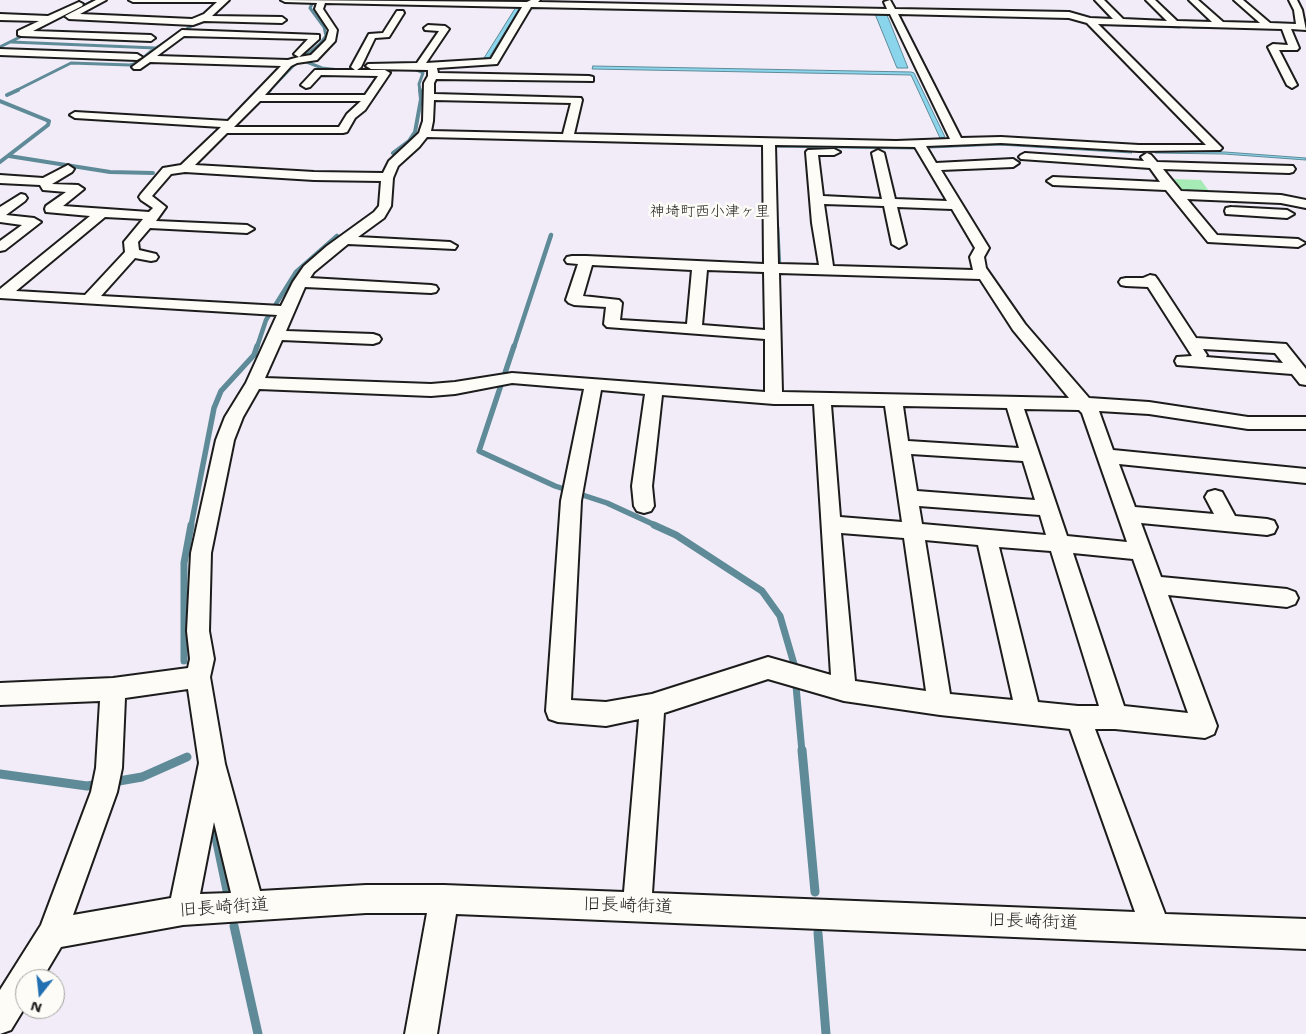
<!DOCTYPE html>
<html>
<head>
<meta charset="utf-8">
<style>
	body { margin:0 }
	#map { position:relative; width:1306px; height:1034px; overflow:hidden; background:#f1ecf7; font-family:"Shantell Sans",sans-serif }
	canvas { display:block }
	.north { position:absolute; left:15px; top:969px; width:50px; height:50px; box-sizing:border-box; background:#fdfcf7; border:1px solid #a3a29f; border-radius:50%; rotate:196deg; font-size:14px; font-weight:700; line-height:20px; text-align:center; color:#1c1c1c }
	.north::after { content:''; display:block; margin:auto; width:18px; height:22px; background:#1f6fb2; clip-path:polygon(50% 0,100% 100%,50% 72%,0 100%) }
</style>
</head>
<body>
<div id="map">
<canvas width="1306" height="1034"></canvas>
<div class="north">N</div>
</div>
<script>
const ctx = document.querySelector('canvas').getContext('2d');
ctx.lineJoin = 'round';
function fill(path, color) {
  ctx.fillStyle = color;
  ctx.fill(path, 'evenodd');
}
function shape(rows) {
  const path = new Path2D();
  for (const r of rows) {
    path.moveTo(r[0], r[1]);
    for (let i = 2; i < r.length; i += 2) path.lineTo(r[i], r[i + 1]);
  }
  return path;
}
function stroke(path, color, width, dash) {
  ctx.strokeStyle = color;
  ctx.lineWidth = width;
  ctx.lineCap = dash ? 'butt' : 'round';
  ctx.setLineDash(dash || []);
  ctx.stroke(path);
}
function write(font, color, halo, rows, align = 'center') {
  ctx.font = font + ' "Shantell Sans","Klee One",sans-serif';
  ctx.lineWidth = 5;
  ctx.setLineDash([]);
  ctx.textBaseline = 'middle';
  ctx.strokeStyle = halo;
  ctx.fillStyle = color;
  for (const [text, x, y, turn = 0] of rows) {
    ctx.save();
    ctx.translate(x, y);
    ctx.rotate((+turn || 0) * Math.PI / 180);
    ctx.textAlign = isNaN(turn) ? turn : align;
    if (halo) ctx.strokeText(text, 0, 0);
    ctx.fillText(text, 0, 0);
    ctx.restore();
  }
}
fill(shape([
	[1173,179,1201,180,1211,194,1184,193]
]), '#a6ebb6');
const water = shape([
	[332,3,521,6,489,58,484,58,516,7,331,4,332,3],
	[536,7,884,14,887,15,908,68,897,68,875,14,536,7],
	[593,66,911,72,914,73,945,137,940,138,911,75,592,69,593,66],
	[999,143,1130,151,1132,153,1000,145,930,148,929,146,999,143],
	[776,145,914,146,915,149,775,147,776,145],
	[1154,151,1225,152,1306,158,1306,160,1224,154,1155,153,1154,151]
]);
fill(water, '#8bd5ec');
stroke(water, '#5f8b99', 1);
stroke(shape([
	[314,0,310,8,324,27,326,36,320,44,305,56,304,61,322,68,340,70,382,69],
	[1098,24,1180,27],
	[1193,27,1227,27],
	[11,42,156,48,198,22],
	[0,47,95,0],
	[412,68,423,73,419,84,420,91],
	[15,91,71,63,130,65,137,63,155,48],
	[269,91,294,65]
]), '#5f8b99', 3);
stroke(shape([
	[7,95,18,90],
	[265,95,270,90],
	[0,101,49,121,48,125,0,162],
	[393,153,409,141,415,132,421,99,420,90],
	[9,156,110,172,153,173]
]), '#5f8b99', 4);
stroke(shape([
	[777,227,779,263],
	[257,347,266,320,296,272,337,236],
	[514,347,551,235]
]), '#5f8b99', 4.5);
stroke(shape([
	[514,346,479,451,555,486,607,503,657,526],
	[191,526,214,408,221,391,254,355,257,346]
]), '#5f8b99', 5.5);
stroke(shape([
	[654,525,676,535,762,591,780,616,794,664,802,752],
	[184,661,184,563,191,525]
]), '#5f8b99', 7);
stroke(shape([
	[802,750,815,892],
	[0,774,87,786,100,784],
	[113,782,142,777,187,757],
	[215,833,228,895],
	[234,926,258,1034],
	[818,933,826,1034]
]), '#5f8b99', 9);
const minor = shape([
	[96,0,106,0,80,14,192,19,204,14,217,2,133,2,129,0,229,0,212,16,282,17,286,20,282,23,204,21,193,25,69,19,65,16,96,0],
	[281,0,527,2,531,0,540,0,538,2,887,9,884,2,890,0,895,9,1069,12,1090,18,1113,19,1095,0,1104,0,1123,19,1167,21,1146,0,1155,0,1177,21,1212,22,1189,0,1198,0,1223,22,1260,23,1234,0,1243,0,1270,23,1296,24,1294,10,1289,0,1297,0,1302,10,1306,30,1291,29,1299,48,1297,50,1279,50,1297,85,1292,88,1287,85,1268,47,1273,44,1288,45,1282,29,1098,24,1222,148,1220,150,1139,151,1001,143,926,146,936,163,1013,159,1019,163,1013,167,941,170,989,248,984,257,986,268,1025,324,1089,398,1149,402,1248,417,1306,417,1306,429,1248,429,1149,414,1099,411,1113,450,1306,469,1306,483,1119,464,1135,507,1214,514,1205,497,1208,492,1215,490,1222,492,1235,516,1267,519,1274,521,1277,527,1274,533,1267,535,1141,523,1161,577,1287,589,1295,592,1298,598,1295,604,1287,607,1168,595,1217,726,1214,734,1205,738,1115,729,1095,729,1165,914,1306,919,1306,949,456,914,437,1034,405,1034,427,913,366,913,183,925,61,947,42,979,25,979,25,1007,11,1030,0,1034,0,990,41,925,91,792,96,768,100,701,0,705,0,683,113,678,188,668,190,659,187,631,191,553,216,440,225,417,246,383,277,315,0,298,0,289,90,216,46,212,45,209,46,206,66,192,43,190,40,185,0,183,0,175,43,178,68,165,74,169,72,172,52,184,78,185,84,189,63,206,149,212,153,208,141,200,139,197,141,194,163,168,181,165,221,127,75,118,70,115,75,112,228,121,281,66,150,62,140,69,134,69,132,67,182,30,319,35,319,39,299,57,311,55,326,40,329,30,315,9,317,3,285,2,281,0],
	[325,3,522,7,491,59,426,63,449,29,445,26,428,25,424,28,425,30,439,31,417,63,368,64,366,66,371,69,428,70,428,76,424,83,423,121,419,133,389,161,383,173,314,172,195,165,227,133,343,133,347,132,355,118,365,110,390,73,385,70,357,70,361,67,375,38,389,37,404,13,403,11,397,11,383,33,369,34,351,67,355,70,315,70,301,85,306,88,310,87,321,75,378,76,365,95,265,95,291,66,297,63,317,60,335,41,337,30,323,9,325,3],
	[531,7,890,14,950,139,896,141,574,134,582,100,581,98,434,94,434,83,436,79,593,81,593,77,589,76,438,73,437,68,497,64,531,7],
	[898,14,1069,18,1087,23,1206,145,1139,145,1001,137,961,138,898,14],
	[184,36,308,39,294,54,299,57,288,60,157,56,184,36],
	[434,100,571,103,563,134,431,131,433,121,434,100],
	[260,101,361,101,347,114,339,127,234,127,260,101],
	[427,137,763,145,764,264,586,256,572,256,567,257,565,260,567,263,578,264,566,300,569,303,574,305,606,307,604,324,607,327,765,339,765,392,512,373,455,382,431,384,265,378,282,340,373,344,379,342,381,339,379,336,373,334,286,331,305,287,431,293,436,292,438,289,436,286,431,285,310,278,314,272,348,244,455,249,457,246,450,242,358,237,384,218,391,206,393,178,398,166,419,147,427,137],
	[775,145,915,147,947,201,895,199,884,153,878,150,872,153,882,199,823,196,818,155,834,155,840,152,834,149,808,150,806,152,812,223,819,265,778,264,775,145],
	[185,172,314,180,381,181,379,206,374,212,327,246,304,266,293,282,281,306,101,296,135,258,151,261,156,260,158,257,156,254,139,250,138,242,150,228,247,233,254,229,247,225,156,221,166,207,152,196,171,174,185,172],
	[824,204,884,206,892,244,899,248,906,244,897,207,952,209,975,248,970,257,973,270,833,266,824,204],
	[105,217,143,219,124,242,125,252,85,295,16,291,105,217],
	[592,265,692,270,687,324,620,320,622,303,619,300,583,296,592,265],
	[707,270,764,272,765,330,702,325,707,270],
	[779,273,980,279,1013,330,1069,398,782,392,779,273],
	[512,383,584,389,561,501,546,711,549,719,558,722,606,726,639,719,624,892,444,885,366,885,260,891,225,764,210,677,214,659,209,631,211,553,234,440,243,417,259,389,431,396,455,394,512,383],
	[601,390,645,394,632,486,634,506,637,511,644,513,651,511,654,506,652,486,662,395,774,404,814,404,831,675,768,657,652,694,606,702,571,700,581,501,601,390],
	[831,405,885,406,902,522,840,517,831,405],
	[903,406,1007,408,1019,448,908,441,903,406],
	[1024,409,1079,410,1082,413,1127,542,1067,536,1024,409],
	[911,454,1023,461,1035,500,917,491,911,454],
	[919,506,1040,515,1046,535,922,524,919,506],
	[841,533,904,538,926,691,855,681,841,533],
	[925,540,978,545,1013,700,950,694,925,540],
	[999,547,1051,551,1099,706,1078,706,1038,702,999,547],
	[1073,553,1133,559,1188,713,1124,706,1073,553],
	[768,679,844,701,940,715,1070,729,1135,912,652,893,664,713,768,679],
	[188,689,199,763,171,898,73,915,117,792,122,768,125,698,188,689],
	[214,822,231,893,200,894,214,822],
	[79,2,83,4,82,6,33,31,151,35,155,38,151,41,21,36,18,35,18,31,39,21,0,20,0,14,48,16,79,2],
	[0,49,137,54,142,57,137,60,0,55,0,49],
	[1025,153,1144,161,1141,157,1147,153,1151,155,1157,162,1293,166,1295,169,1293,172,1289,173,1163,169,1181,191,1281,195,1306,200,1306,208,1281,203,1187,199,1217,235,1298,239,1305,243,1298,247,1208,242,1166,190,1053,185,1047,181,1053,177,1160,182,1150,168,1021,159,1019,157,1021,155,1025,153],
	[21,194,25,195,27,198,25,201,6,215,34,218,41,222,5,250,0,251,0,241,22,225,0,222,0,207,21,194],
	[1231,207,1287,210,1294,214,1287,218,1226,214,1225,211,1226,208,1231,207],
	[1150,275,1155,276,1158,280,1196,338,1286,344,1306,369,1306,385,1300,384,1292,374,1177,365,1175,361,1177,357,1192,356,1148,287,1126,286,1121,285,1119,282,1121,279,1126,278,1143,278,1150,275],
	[1203,349,1275,353,1283,363,1206,357,1207,355,1203,349]
]);
stroke(minor, '#1c1c1c', 4);
fill(minor, '#fdfcf7');
write('15px', '#1c1c1c', '#fdfcf7', [
	["神埼町西小津ヶ里",710,212]
]);
write('18px', '#1c1c1c', '#fdfcf7', [
	["旧長崎街道",628,906,2],
	["旧長崎街道",224,908,-4],
	["旧長崎街道",1033,922,2]
]);
</script>
</body>
</html>
